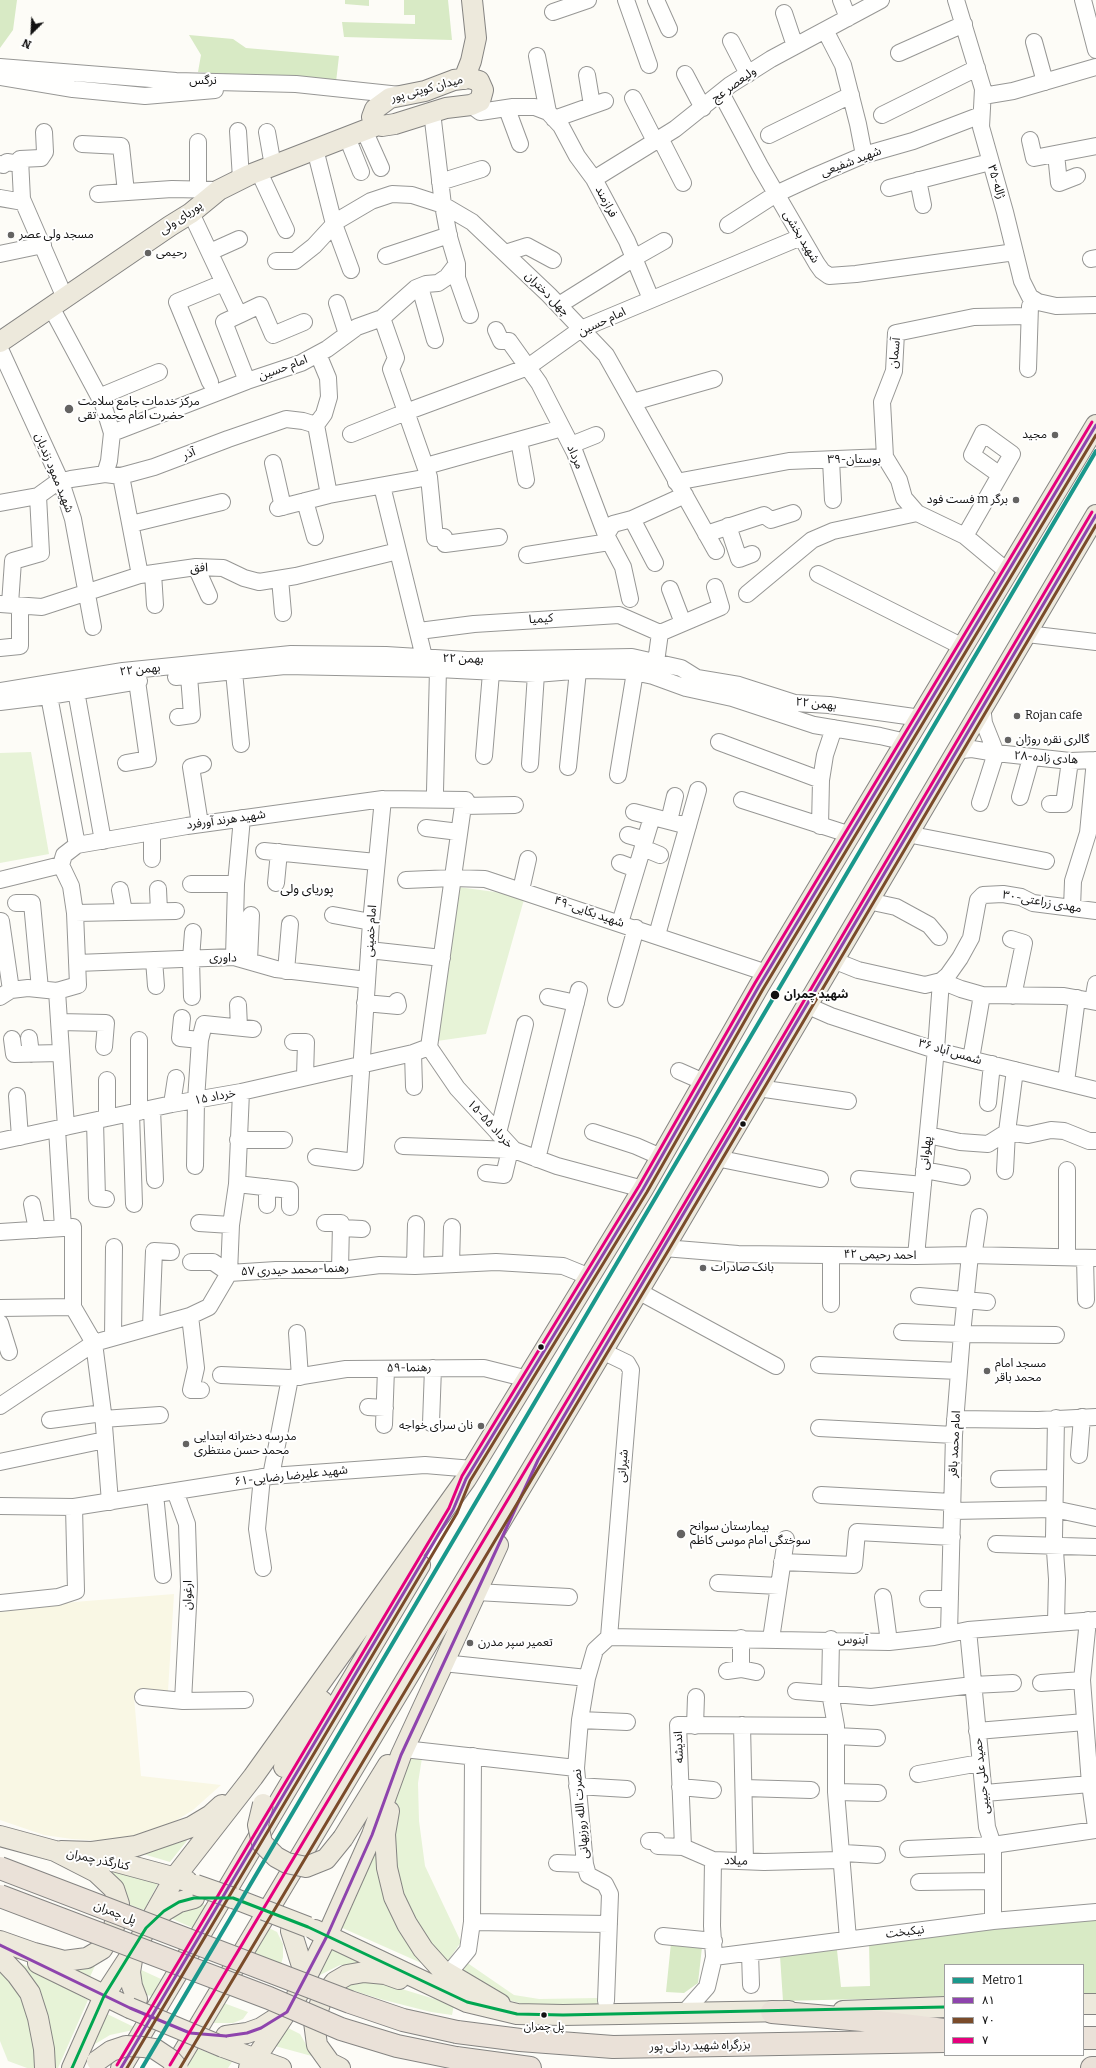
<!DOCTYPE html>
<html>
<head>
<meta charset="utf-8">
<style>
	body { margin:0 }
	#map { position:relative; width:1096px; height:2068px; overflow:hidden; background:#fdfcf7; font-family:Bitter,serif }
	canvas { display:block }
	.legend { position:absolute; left:944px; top:1964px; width:140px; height:92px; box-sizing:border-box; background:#fff; border:1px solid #a0a0a0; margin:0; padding:5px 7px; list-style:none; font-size:12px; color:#111 }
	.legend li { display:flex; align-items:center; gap:8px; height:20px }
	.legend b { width:20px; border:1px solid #a0a0a0 }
	.north { position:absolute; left:12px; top:12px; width:40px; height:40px; -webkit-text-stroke:3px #fff; paint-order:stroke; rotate:204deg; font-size:11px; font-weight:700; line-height:16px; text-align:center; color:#111 }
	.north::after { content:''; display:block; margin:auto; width:14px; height:18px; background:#111; clip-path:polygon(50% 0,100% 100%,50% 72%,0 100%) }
</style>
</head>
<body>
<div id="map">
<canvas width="1096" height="2068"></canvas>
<ul class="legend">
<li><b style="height:5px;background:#1a988c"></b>Metro 1</li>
<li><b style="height:5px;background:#8e44ad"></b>۸۱</li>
<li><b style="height:5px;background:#7a4b2a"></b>۷۰</li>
<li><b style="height:5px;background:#e5007d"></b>۷</li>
</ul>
<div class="north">N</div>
</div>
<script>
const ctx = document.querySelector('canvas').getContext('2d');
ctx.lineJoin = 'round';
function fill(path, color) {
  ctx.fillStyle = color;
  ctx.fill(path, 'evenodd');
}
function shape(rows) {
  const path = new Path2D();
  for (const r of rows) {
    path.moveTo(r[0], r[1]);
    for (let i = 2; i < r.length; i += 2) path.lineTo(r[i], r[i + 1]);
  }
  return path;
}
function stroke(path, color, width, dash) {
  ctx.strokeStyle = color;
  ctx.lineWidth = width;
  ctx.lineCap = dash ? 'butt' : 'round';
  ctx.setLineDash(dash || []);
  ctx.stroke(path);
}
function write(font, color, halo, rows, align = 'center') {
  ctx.font = font + ' Bitter,"Noto Sans Arabic",serif';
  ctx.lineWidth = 4;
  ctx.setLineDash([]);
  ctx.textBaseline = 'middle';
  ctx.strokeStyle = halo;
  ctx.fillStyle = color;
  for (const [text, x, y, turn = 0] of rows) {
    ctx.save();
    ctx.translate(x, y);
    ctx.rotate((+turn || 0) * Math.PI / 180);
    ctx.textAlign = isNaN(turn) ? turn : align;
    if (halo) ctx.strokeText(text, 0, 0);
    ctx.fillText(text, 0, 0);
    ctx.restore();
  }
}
fill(shape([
	[174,1594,168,1691,134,1697,141,1776,221,1785,193,1810,164,1828,136,1837,105,1841,72,1839,44,1835,0,1820,0,1612,74,1602]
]), '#f9f7e4');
fill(shape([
	[31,752,49,854,0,863,0,753],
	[458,887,525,896,486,1034,437,1041],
	[407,1757,422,1758,418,1783,419,1821,425,1866,461,1942,447,1962,424,1937,405,1905,393,1866,392,1834,396,1798],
	[197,1828,170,1862,133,1851],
	[375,1836,377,1871,383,1894,428,1966,338,1926],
	[95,1863,161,1878,144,1910,125,1903],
	[198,1904,207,1905,193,1928,168,1917],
	[265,1926,277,1932,283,1944,283,1957,280,1968,251,1956],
	[327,1947,386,1970,340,1965,312,1979],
	[10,1957,88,2000,58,2068,55,2068,51,2036],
	[99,1957,89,1979,63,1965],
	[466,1962,514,1995,539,1999,597,1998,598,2006,526,2005,505,1999,462,1975,461,1967],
	[137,1968,161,1979,152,1996,146,1995,140,1986],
	[0,1970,13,1983,29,2016,41,2068,27,2068,8,2061,0,2041],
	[366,1978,454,2005,452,2015,431,2012,380,1999,339,1986],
	[221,2002,248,2012,243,2019,233,2023,210,2023],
	[103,2012,138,2029,110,2035,95,2044,84,2057],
	[286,2027,300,2034,308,2048,319,2058,275,2046],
	[196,2048,232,2062,228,2068,188,2068,186,2065]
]), '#e7f3d7');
fill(shape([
	[0,0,17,0,13,30,0,48],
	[345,0,369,0,369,6,345,4],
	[404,0,448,0,452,40,344,37,342,22,415,24,415,15,404,15],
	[189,35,233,39,246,48,339,56,336,82,198,72,201,55],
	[1096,1918,1096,1993,1083,1994,1083,1965,945,1965,945,1997,783,2001,780,1956,837,1950,841,1987,870,1986,869,1943],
	[671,1943,702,1947,698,1983,684,1993,666,1992]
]), '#d8eac5');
const minor = shape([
	[626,0,649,65],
	[656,0,669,29],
	[841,0,848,18],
	[956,0,983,89,981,127,1005,212,1022,281,1030,297,1038,302,1056,306,1096,305],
	[1083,0,1096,50],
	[553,12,588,0],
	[784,13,795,46],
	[825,30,843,65,858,124,864,155],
	[731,41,748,74],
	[1034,42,1045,82],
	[899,53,964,24],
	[537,56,548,112],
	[0,67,176,81,296,84,400,95],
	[685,74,703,108],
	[587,75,592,105],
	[0,77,73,89,145,96,215,90],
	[721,93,760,166,817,264,822,271,829,276,856,274,1015,252],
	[983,96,1013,91,1096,67],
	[633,98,655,141],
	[471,105,480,112,513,107,535,107,548,112,561,126,577,156,594,179,627,241,651,299],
	[507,109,520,144],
	[432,112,443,205,472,222,549,295,606,355,716,551],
	[882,115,977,68],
	[554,119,605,101],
	[364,130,381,168],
	[238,131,241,179],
	[44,132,45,152,41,158,20,159,22,199,65,298],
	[267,132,273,166],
	[769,135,851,95],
	[347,137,361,172],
	[660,138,683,183],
	[1030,140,1034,158,1096,146],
	[82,144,121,146,126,192],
	[315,149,334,224,351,270],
	[1056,154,1059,183,1077,176],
	[0,164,3,165,7,162,20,164],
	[259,172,286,230],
	[594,179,675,129,730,85,771,59,881,0],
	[918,180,923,205],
	[440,182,482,169],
	[889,188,990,162],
	[198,189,198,142],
	[98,194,172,189,219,190],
	[0,198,23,202],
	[191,213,239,315,260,305,273,335,304,322],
	[728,225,776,194,815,176,864,155,913,141,981,115],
	[210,252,239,239],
	[505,253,527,246,553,260],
	[0,254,43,245],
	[386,256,449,235],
	[1091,259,1096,258],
	[276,261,295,261,314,246,337,221,371,201,392,194,412,195,443,205,449,237,457,264,457,278,470,315],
	[420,287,435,340],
	[337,303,347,334],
	[559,305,634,258,664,241],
	[51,307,103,404,112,433,109,461,105,474],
	[239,315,224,322,247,381],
	[382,318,396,358,391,369,429,477,435,538,444,537,445,544,499,537],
	[496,330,501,341,509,341,539,383,575,453,606,535,623,567,630,599],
	[0,349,61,482,73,519,93,627],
	[318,354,328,378,329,397,324,414,316,425,329,495],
	[1028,369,1030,306],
	[210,382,177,302,223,283],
	[99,397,159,372],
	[633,402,714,379],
	[112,433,247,381,301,363,327,349,357,327,382,318,416,288,426,284,438,283,447,277,457,264],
	[351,434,406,412,528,367,581,329,801,237],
	[519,440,526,480],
	[571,445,596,435],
	[885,457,882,402,894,371,896,333,974,317,1029,316],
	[831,460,833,500],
	[273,463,283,507],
	[426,466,562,428],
	[121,476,140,575],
	[676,482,789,461,885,457,899,480,904,498,917,513,965,536,1008,572],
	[382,486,424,657],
	[305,501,315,537],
	[0,503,38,496,56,483,71,479,105,474,121,476,154,467,228,439,286,419,303,421,316,425],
	[278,508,329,495,429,477],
	[632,519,655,563],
	[131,524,222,502],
	[728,526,739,559,752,554],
	[706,534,764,515,771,520,793,513],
	[606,535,613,524,632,519,685,495],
	[965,536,1000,475,1012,454,983,433,972,455,1000,475],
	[527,555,609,542],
	[196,567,209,596],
	[153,573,155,605],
	[818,574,963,647],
	[280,579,283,613],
	[670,589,683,623],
	[747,594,812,540,833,531,917,513],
	[0,604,42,607,140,575,196,567,223,568,244,578,259,582,296,576,398,551],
	[10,604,13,561,41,553,38,496],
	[419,631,474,624,619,615,660,633],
	[660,633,721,607,715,587],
	[1027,634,1096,642],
	[0,648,20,646,20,606],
	[656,662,660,633],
	[234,672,241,744],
	[176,677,285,666,438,669,536,674,585,670,629,671,653,676,686,688,732,698,814,725,880,736,906,742],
	[0,691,123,671,291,654,386,655,467,660,632,657,681,668,697,678,739,685,795,703,829,705,921,718],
	[76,691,103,841],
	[49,696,77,845],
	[0,702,49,696,139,681],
	[178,717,192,715,189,676],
	[719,742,821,780],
	[484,756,491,673],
	[953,756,962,750,972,749,996,753,984,723,982,706],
	[126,763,148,759,137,681],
	[530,764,536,674],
	[568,767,578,671],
	[618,775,635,672],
	[435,791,438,669],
	[1020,797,1031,758],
	[742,800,851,835],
	[980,803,996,753,1070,761,1096,760],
	[1050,804,1064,804,1070,761],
	[463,806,515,805],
	[634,812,688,826],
	[669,821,675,796],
	[200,824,191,767,203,764],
	[820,826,821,780,825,755,834,728],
	[426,828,459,832],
	[907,834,1046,861],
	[628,835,645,840],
	[643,848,660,855],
	[264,851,376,862],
	[152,859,152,832],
	[620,863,636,869],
	[0,880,61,865,64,855,77,845,187,826,383,799,466,800,463,806,429,1047],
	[406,880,453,878,485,879,767,973],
	[276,883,279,852],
	[191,884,236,884],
	[158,889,159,911],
	[120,890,124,912],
	[521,890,528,859],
	[868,901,896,907,929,925,939,937],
	[16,903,32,903,40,989],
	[1072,908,1073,881,1088,833,1095,760],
	[75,913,176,911],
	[333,915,371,922],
	[1,921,11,990],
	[620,923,652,817],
	[657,935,698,790],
	[1011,939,1024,943,1013,996],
	[369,950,442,958],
	[234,957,236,884,242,818],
	[154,960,156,986],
	[833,960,858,970,925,985,941,981,948,975,960,958,971,938,978,900,983,895,1003,894,1021,897,1033,903,1096,911],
	[249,961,251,915],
	[77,963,234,957,276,969,367,980],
	[286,971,290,924],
	[57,991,66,1127],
	[0,997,11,990,28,988,57,991,78,985,75,913,71,886,61,865],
	[192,997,191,959,193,932],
	[548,997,576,1003],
	[616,999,636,928],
	[1093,1001,1096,984],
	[365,1003,398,1006,397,1001],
	[238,1005,239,1027],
	[806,1005,831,1016,941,1052,1096,1090],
	[182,1018,180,1038,200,1040],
	[59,1022,106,1023,104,1047],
	[29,1038,31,1054],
	[12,1039,14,1054,61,1053],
	[293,1042,306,1042,305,1076],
	[429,1047,457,1088,514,1150,557,1166,643,1189],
	[413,1053,414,1087],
	[971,1059,982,995],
	[679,1071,704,1082],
	[107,1080,107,1118],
	[1066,1082,1077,998],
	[758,1088,848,1101],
	[17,1096,20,1137],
	[988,1103,992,1064],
	[172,1104,176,1078],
	[152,1109,155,1180],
	[139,1112,139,1040],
	[131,1113,134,1204],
	[95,1121,97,1198,106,1199],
	[57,1129,63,1228,73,1227,73,1307,94,1343,103,1413,110,1502],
	[593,1132,636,1146,661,1157],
	[498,1133,525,1024],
	[928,1135,960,1142,988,1144,1007,1132,1028,1135,1051,1130,1064,1131,1089,1141,1096,1141],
	[238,1140,284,1140],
	[0,1141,172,1104,241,1092,413,1053,429,1047],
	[403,1146,514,1150],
	[316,1157,355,1162,371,922,383,799],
	[716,1158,820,1179],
	[537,1159,579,990],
	[195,1166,196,1100,200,1040,204,1024,253,1029],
	[924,1170,962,1177],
	[1005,1171,1007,1132,1015,1070],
	[486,1173,504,1175,510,1150],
	[859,1179,923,1185],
	[237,1184,290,1190,290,1207],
	[32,1204,37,1230],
	[267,1205,267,1187],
	[199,1223,231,1225],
	[325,1223,341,1223,340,1270],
	[342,1228,362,1229],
	[0,1232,63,1228],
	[664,1248,738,1254,916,1256,970,1255,1096,1258],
	[916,1256,936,1049,941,981,961,989,982,995,1064,996,1096,1002],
	[1067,1257,1067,1170],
	[1085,1258,1086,1300],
	[191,1262,213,1262,229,1273],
	[451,1264,452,1227],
	[415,1266,416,1224],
	[229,1273,231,1225,237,1184,241,1092],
	[638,1291,776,1366],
	[919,1296,987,1302],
	[831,1304,831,1255],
	[0,1308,73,1307],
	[190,1316,196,1368,191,1390,201,1390],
	[0,1323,9,1352],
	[151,1326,154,1251,171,1252],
	[902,1332,962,1334,1056,1335],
	[297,1333,300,1377],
	[113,1337,114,1247],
	[602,1351,627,1363,631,1370,609,1637,595,1650,587,1678,580,1720,576,1768,585,1864,588,1875,605,1884,610,1894,606,2001],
	[819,1365,959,1371],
	[221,1375,290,1378,346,1369,484,1368,528,1379],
	[0,1406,94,1343,190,1316,209,1307,229,1273,276,1270,340,1270,380,1265,415,1266,496,1262,563,1266,590,1277],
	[368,1407,385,1408],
	[103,1419,160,1415],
	[955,1419,1038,1420,1096,1417],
	[50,1420,103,1413],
	[431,1423,433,1368],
	[384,1425,386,1369],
	[819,1428,954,1435],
	[1079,1455,1082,1417],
	[0,1462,105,1440],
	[271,1476,290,1378],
	[262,1477,257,1529,263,1568],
	[999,1479,1055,1478],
	[175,1491,187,1524,189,1587,183,1701],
	[155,1494,163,1575],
	[821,1495,952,1502],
	[0,1506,74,1507,271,1476,425,1465,473,1469],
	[952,1511,1054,1509,1096,1518],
	[996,1544,1096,1547],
	[782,1562,854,1565,857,1532,952,1537],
	[718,1583,779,1586],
	[476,1592,569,1597],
	[883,1597,889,1642],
	[928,1599,950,1599],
	[0,1603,58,1597,76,1591,74,1507],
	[1088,1620,1082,1680,1090,1784,1096,1827],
	[1056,1622,1057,1579,1054,1537,1056,1418],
	[968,1630,987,1827,993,1845,993,1921],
	[949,1633,954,1435,962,1334,970,1255,974,1251,979,1217],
	[609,1637,889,1642,934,1637,968,1630,1096,1620],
	[741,1638,741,1669],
	[771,1639,786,1539],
	[831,1639,830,1693,836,1726,836,1792,848,1939],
	[443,1663,587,1678],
	[727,1671,741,1669,756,1672],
	[1041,1683,1082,1680],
	[796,1691,871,1697,973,1685,1013,1683],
	[143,1697,183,1701,245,1700],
	[580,1720,627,1722],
	[742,1725,745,1861],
	[695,1726,696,1697],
	[977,1731,1085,1722],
	[836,1736,877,1738],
	[404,1749,576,1768],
	[918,1774,980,1763],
	[577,1786,627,1789],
	[680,1787,713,1790],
	[744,1788,811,1790],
	[836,1792,878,1793],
	[985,1793,1090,1784],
	[649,1841,657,1841,658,1846,683,1847],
	[908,1849,993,1845,1096,1830],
	[713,1860,683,1847,678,1725,836,1726],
	[557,1863,585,1864],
	[919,1882,992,1881],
	[472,1922,473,1756],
	[663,1936,714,1941],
	[750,1953,751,1985],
	[714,1957,993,1921,1096,1912],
	[449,1973,468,1950,472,1922,609,1924],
	[684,2013,707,1987,714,1957,712,1926,713,1860,764,1862,840,1860,844,1853,877,1855]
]);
const major = shape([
	[469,78,479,81,483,90,480,101,471,105,446,108,395,124,382,126,374,122,372,117,375,109,390,98,425,91,454,80,469,78],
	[464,79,471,61,476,38,472,0],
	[0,342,170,226,191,213,219,190,249,175,378,125],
	[284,1767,322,1701],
	[389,1811,385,1834,387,1868,394,1897,407,1924,423,1949,441,1969,500,2004],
	[0,1836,55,1851,113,1861,187,1881],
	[343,1838,388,1765],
	[61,1851,92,1852,136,1846,191,1827,211,1815,222,1805],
	[233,1898,264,1910],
	[155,1920,164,1911,179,1902,194,1898],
	[315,1930,467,2002,517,2014,563,2015,789,2011],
	[291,1931,302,1966,301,1985],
	[0,1941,34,1953,64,1961,87,1958,102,1949,113,1931,119,1904,114,1889,96,1872,55,1851],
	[133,1954,130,1972,132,1986,137,1999],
	[0,1957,17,1975,30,1993,38,2018,44,2049,45,2068],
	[38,1963,130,2008],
	[1083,2004,1096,2004],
	[843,2011,945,2007],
	[226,2036,247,2033,261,2028,283,2014],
	[223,2047,281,2068],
	[72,2068,104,1996,134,1950,175,1877,253,1777,466,1479,643,1189,759,986,1096,425],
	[121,2068,420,1565],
	[174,2068,664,1248,1096,515],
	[249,2068,297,1996,327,1936,372,1835,401,1755,498,1545],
	[340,2068,330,2063,317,2045,314,2022,322,1998,335,1982,347,1975,364,1972,385,1974,399,1979]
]);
const highway = shape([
	[772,2012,862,2020,944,2030],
	[457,2032,520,2040,613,2047,945,2041],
	[1083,2038,1096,2038],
	[456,2058,530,2068],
	[1092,2068,1096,2068]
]);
stroke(minor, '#979795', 18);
stroke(major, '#858482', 22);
stroke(highway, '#858482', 24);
stroke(minor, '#fffffe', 16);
stroke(major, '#ede9dc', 20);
stroke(highway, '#eae1d8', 22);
const majorBridge = shape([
	[263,1804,258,1825,262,1843,276,1857,287,1863,306,1867,326,1859,343,1838],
	[196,1885,233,1898],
	[264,1910,308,1927],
	[130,2008,223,2047],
	[97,2061,111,2051,126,2046,143,2047,155,2049,170,2059,178,2068]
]);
const highwayBridge = shape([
	[0,1868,350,2002,403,2020,457,2032],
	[0,1896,269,1998,341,2029,397,2046,456,2058]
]);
stroke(majorBridge, '#858482', 22, []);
stroke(highwayBridge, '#858482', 24, []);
stroke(majorBridge, '#ede9dc', 20);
stroke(highwayBridge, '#eae1d8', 22);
stroke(shape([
	[0,1945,130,2008,190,2033,226,2036,247,2033,261,2028,287,2012,327,1936,372,1835,401,1755,538,1460,1096,515],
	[121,2068,453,1510,466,1479,643,1189,759,986,1096,425]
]), '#8e44ad', 3);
stroke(shape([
	[127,2068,457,1513,470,1481,647,1192,763,989,1096,435],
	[180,2068,668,1251,1096,525]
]), '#7a4b2a', 3);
stroke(shape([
	[117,2065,449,1508,462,1476,639,1186,755,983,1092,422],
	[170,2065,660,1245,1092,512]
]), '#e5007d', 3);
stroke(shape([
	[72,2068,104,1996,146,1928,164,1911,179,1902,194,1898,233,1898,308,1927,467,2002,517,2014,563,2015,945,2007]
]), '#00a651', 3);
stroke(shape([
	[142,2068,1096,451]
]), '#1a988c', 4);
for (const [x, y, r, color] of [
	[11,235,4,"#646362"],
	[148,253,4,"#646362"],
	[69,409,5,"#646362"],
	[1055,435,4,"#646362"],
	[1016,500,4,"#646362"],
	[1017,716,4,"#646362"],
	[1008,740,4,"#646362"],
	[775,995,5,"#111"],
	[743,1124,3.5,"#111"],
	[703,1268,4,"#646362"],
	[541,1347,3.5,"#111"],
	[987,1371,4,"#646362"],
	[481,1426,4,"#646362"],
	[186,1444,4,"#646362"],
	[681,1534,5,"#646362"],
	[470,1643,4,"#646362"],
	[544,2015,3.5,"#111"]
]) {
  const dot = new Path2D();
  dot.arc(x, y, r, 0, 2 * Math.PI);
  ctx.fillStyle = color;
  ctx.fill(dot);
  stroke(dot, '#fff', 1.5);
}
write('11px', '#111', '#fff', [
	["پل چمران",544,2027]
]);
write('12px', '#111', '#fff', [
	["نرگس",203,81],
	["ولیعصر عج",734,85,-36],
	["میدان کویتی پور",427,89,-15],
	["شهید شفیعی",851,162,-21],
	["۳۵-ژاله",996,182,73],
	["فرازمند",606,202,62],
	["پوریای ولی",181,218,-34],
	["شهید بخشی",801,237,59],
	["چهل دختران",547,294,45],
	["امام حسین",602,322,-25],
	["آسمان",895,353,-84],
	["امام حسین",283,368,-20],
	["آذر",189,454,-21],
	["مرداد",575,457,67],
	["۳۹-بوستان",854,460],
	["شهید ممود زندیان",54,473,68],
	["افق",199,568,-2],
	["کیمیا",541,619,-4],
	["۲۲ بهمن",463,659,1],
	["۲۲ بهمن",140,670,-6],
	["۲۲ بهمن",816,704,6],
	["۲۸-هادی زاده",1046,758,4],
	["شهید هرند آورفرد",226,820,-8],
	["۳۰-مهدی زراعتی",1042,902,10],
	["۴۹-شهید بکایی",589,912,19],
	["امام خمینی",371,931,-86],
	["داوری",223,958,1],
	["شمس آباد ۳۶",950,1052,16],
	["۱۵ خرداد",215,1097,-11],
	["۱۵-۵۵ خرداد",490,1124,47],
	["پهلوانی",926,1153,-84],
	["۴۲ احمد رحیمی",880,1255,1],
	["۵۷ رهنما-محمد حیدری",295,1270,-2],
	["۵۹-رهنما",409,1368,-1],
	["امام محمد باقر",955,1444,-87],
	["شیرانی",623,1466,-85],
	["۶۱-شهید علیرضا رضایی",291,1476,-6],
	["ارغوان",188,1595,-89],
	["آبنوس",853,1640,2],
	["اندیشه",679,1747,-92],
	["حمید علی حبیبی",982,1776,-96],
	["نصرت الله روزبهانی",581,1814,-95],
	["کنارگذر چمران",98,1860,12],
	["میلاد",736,1861,2],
	["پل چمران",115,1913,21],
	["نیکبخت",905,1932,-7],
	["بزرگراه شهید ردانی پور",700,2046,-1]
]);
write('12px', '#111', '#fff', [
	["مسجد ولی عصر",19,235],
	["رحیمی",156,253],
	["مرکز خدمات جامع سلامت",78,402],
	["حضرت امام محمد تقی",78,416],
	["مجید",1047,435,"right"],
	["فست فود m برگر",1008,500,"right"],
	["Rojan cafe",1025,716],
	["گالری نقره روژان",1016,740],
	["بانک صادرات",711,1268],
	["مسجد امام",995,1364],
	["محمد باقر",995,1378],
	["نان سرای خواجه",473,1426,"right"],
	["مدرسه دخترانه ابتدایی",194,1437],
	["محمد حسن منتظری",194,1451],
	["بیمارستان سوانح",690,1527],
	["سوختگی امام موسی کاظم",690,1541],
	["تعمیر سپر مدرن",478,1643]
], 'left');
write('bold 12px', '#111', '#fff', [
	["شهید چمران",784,995]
], 'left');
write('13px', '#111', '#fff', [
	["پوریای ولی",307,889]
]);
</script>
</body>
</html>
